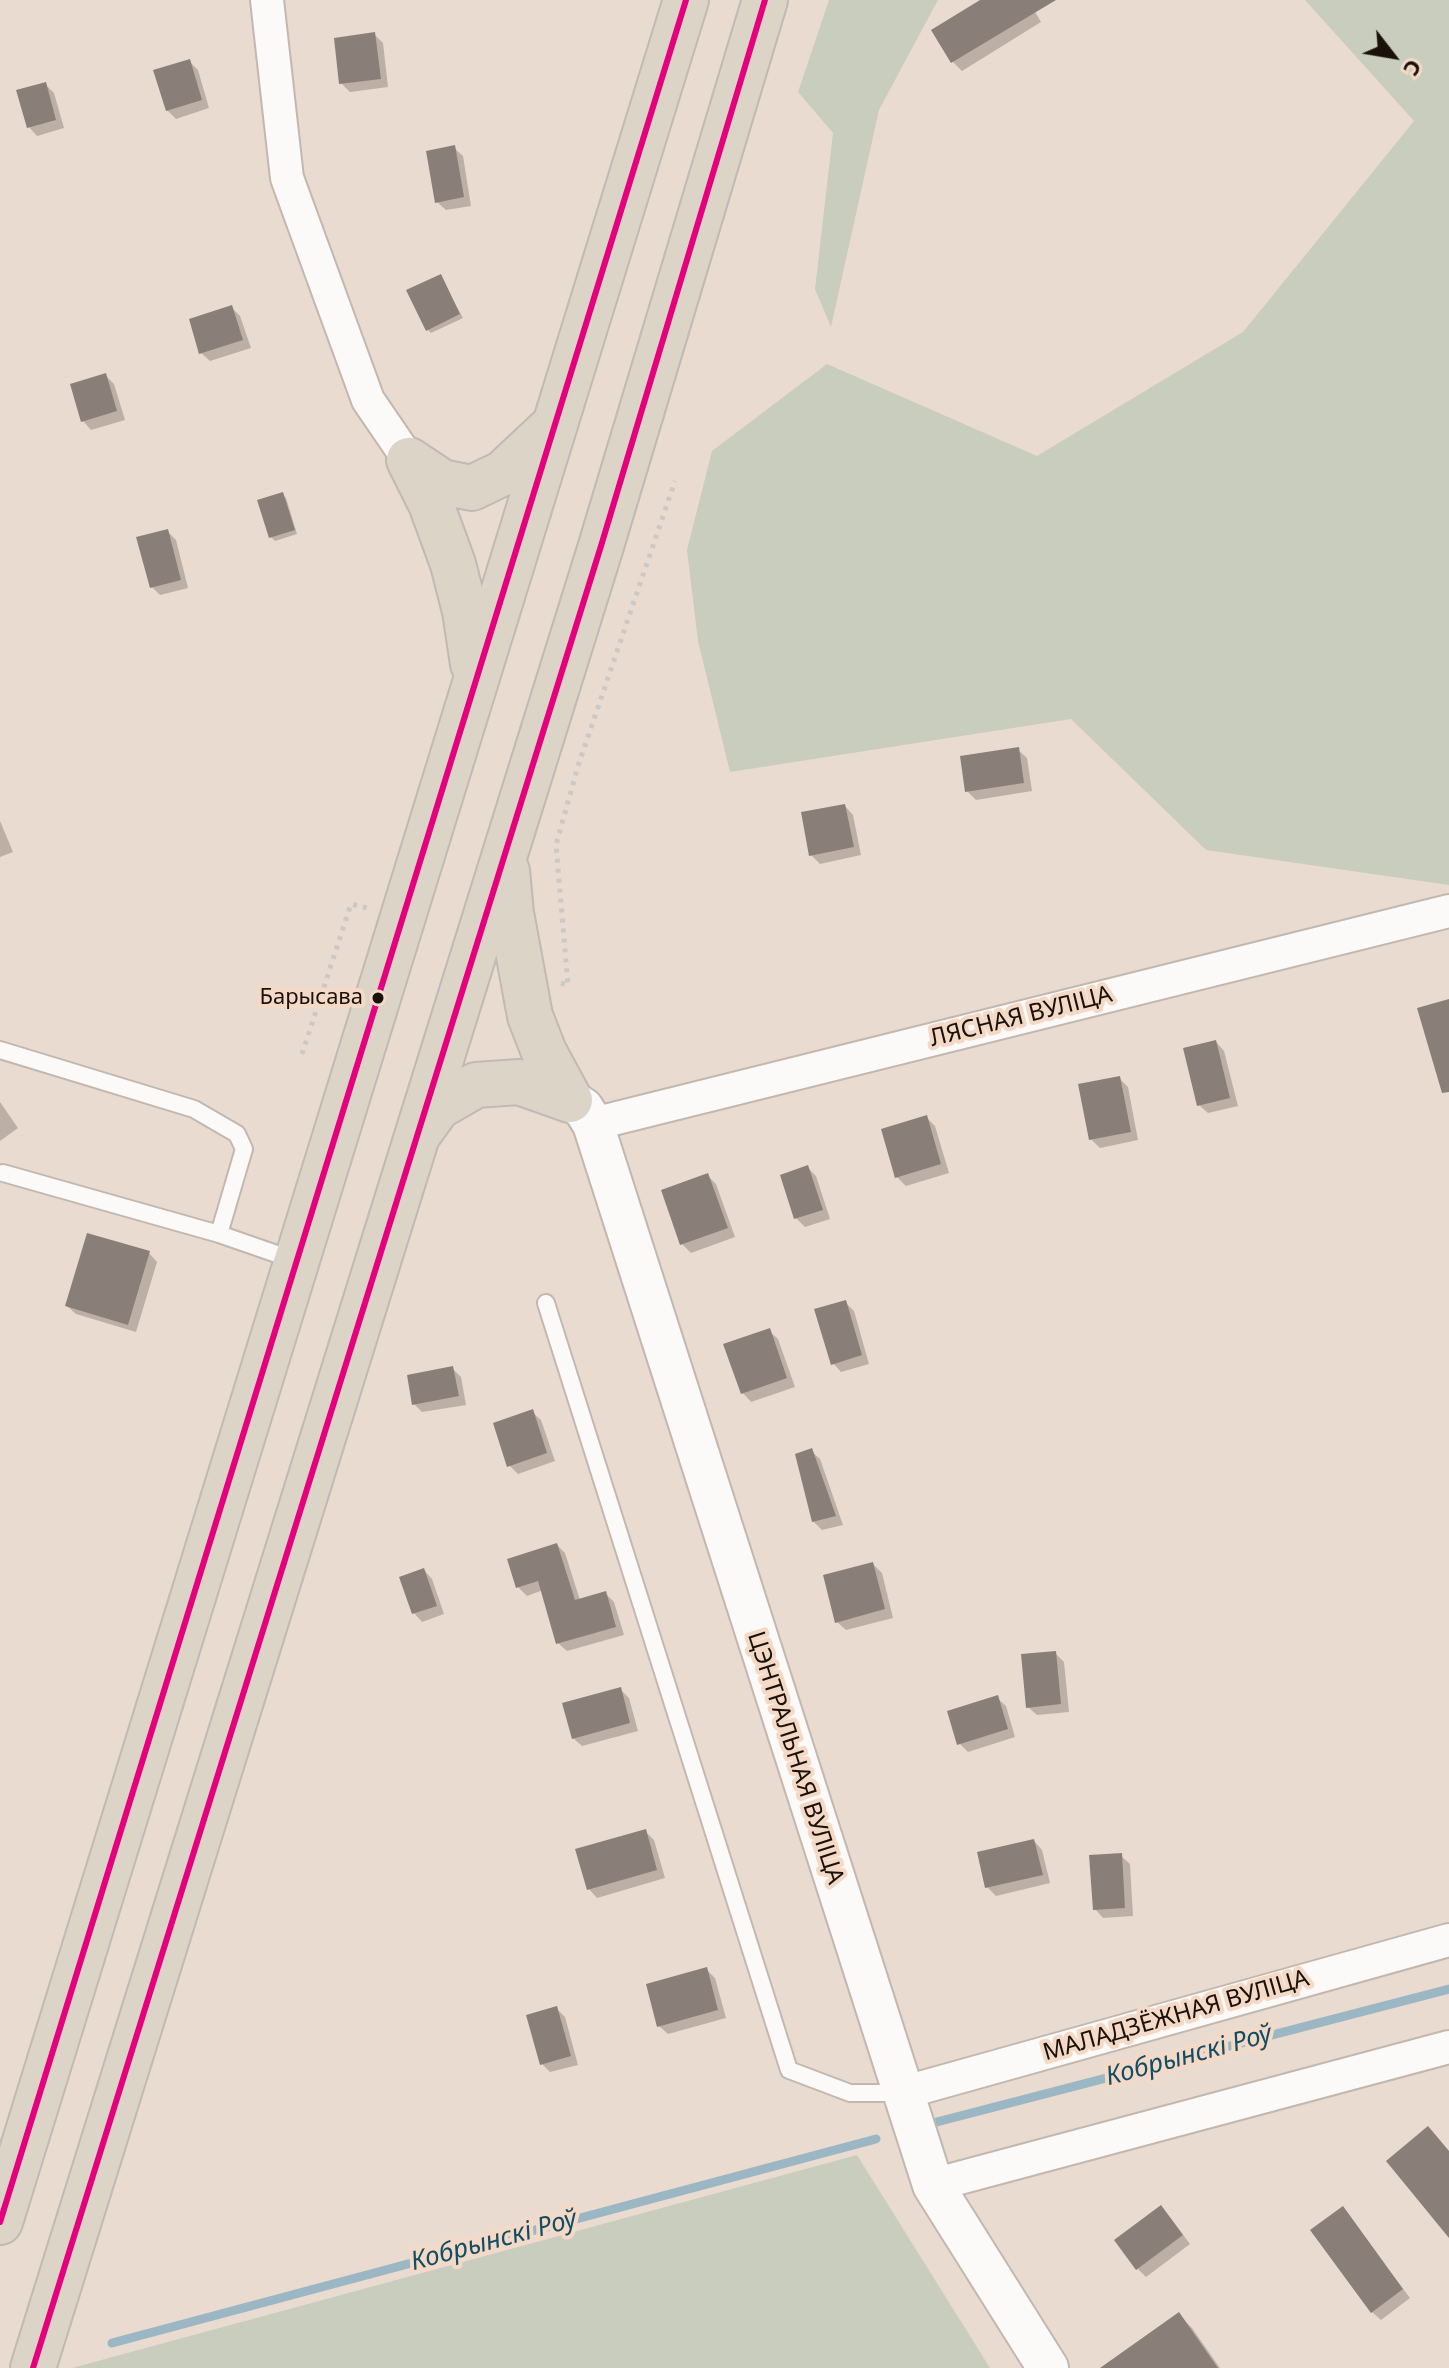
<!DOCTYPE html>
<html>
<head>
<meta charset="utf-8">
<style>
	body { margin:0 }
	#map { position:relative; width:1449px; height:2368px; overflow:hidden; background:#eadbd0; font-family:"Noto Sans",sans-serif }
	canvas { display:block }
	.north { position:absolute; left:1353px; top:16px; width:80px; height:80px; -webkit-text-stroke:6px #f4dac6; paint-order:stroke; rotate:121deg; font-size:22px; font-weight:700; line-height:32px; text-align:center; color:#1a110a }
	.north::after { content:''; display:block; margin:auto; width:28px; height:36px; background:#1a110a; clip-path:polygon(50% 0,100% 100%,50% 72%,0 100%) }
</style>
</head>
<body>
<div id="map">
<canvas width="1449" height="2368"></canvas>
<div class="north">С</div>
</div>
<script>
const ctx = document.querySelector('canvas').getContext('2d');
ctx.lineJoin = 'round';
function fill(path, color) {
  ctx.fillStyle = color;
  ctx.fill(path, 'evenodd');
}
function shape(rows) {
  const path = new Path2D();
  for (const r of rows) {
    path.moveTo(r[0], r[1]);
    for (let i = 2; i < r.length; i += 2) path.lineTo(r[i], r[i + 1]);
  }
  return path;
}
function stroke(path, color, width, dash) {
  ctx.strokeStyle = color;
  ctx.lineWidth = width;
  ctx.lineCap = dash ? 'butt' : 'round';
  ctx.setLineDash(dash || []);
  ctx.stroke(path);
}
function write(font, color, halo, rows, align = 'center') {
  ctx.font = font + ' "Noto Sans",sans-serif';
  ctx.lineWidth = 8;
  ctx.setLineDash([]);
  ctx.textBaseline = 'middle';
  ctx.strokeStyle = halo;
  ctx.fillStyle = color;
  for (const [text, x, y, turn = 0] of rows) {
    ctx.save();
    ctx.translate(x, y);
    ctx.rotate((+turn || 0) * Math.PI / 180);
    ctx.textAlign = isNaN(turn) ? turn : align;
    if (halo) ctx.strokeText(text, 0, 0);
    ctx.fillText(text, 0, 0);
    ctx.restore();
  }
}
fill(shape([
	[829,0,938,0,879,110,831,327,815,289,833,133,798,92],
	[1305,0,1449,0,1449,885,1206,850,1071,719,730,772,698,641,687,550,712,451,827,364,1037,456,1243,332,1414,121],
	[857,2155,990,2368,72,2368]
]), '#c8cdbd');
fill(shape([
	[984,0,1028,0,1041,22,962,71,953,62,934,31],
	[374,34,383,43,388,87,350,92,341,83],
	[189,61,198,70,209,108,176,119,167,110],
	[45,84,54,93,64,128,37,136,29,127],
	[454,148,463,156,471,206,446,210,437,202],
	[440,276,463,318,431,333,428,330],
	[231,307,240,316,251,348,210,361,201,353],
	[105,375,114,384,125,420,91,430,83,421],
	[282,494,286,498,297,534,275,541,271,537,260,501],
	[168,532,176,540,188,588,160,595,152,587],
	[1018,750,1027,758,1032,791,976,800,967,791],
	[845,806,853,815,861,855,820,864,811,855],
	[0,821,13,852,0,857],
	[1216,1042,1224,1051,1238,1106,1208,1113,1199,1105],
	[1119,1078,1128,1087,1138,1140,1100,1148,1091,1139],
	[0,1102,18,1128,0,1141],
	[926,1117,935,1126,949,1173,906,1186,897,1177,883,1130],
	[808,1168,816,1176,830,1219,805,1227,796,1218],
	[707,1175,716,1184,735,1237,691,1253,682,1244],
	[149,1253,157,1262,136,1332,76,1314,67,1306],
	[845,1302,854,1311,869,1364,841,1372,833,1363],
	[769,1331,778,1339,795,1387,751,1402,743,1393],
	[452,1368,461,1377,466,1405,422,1412,414,1404],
	[532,1412,541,1420,555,1461,518,1474,509,1465],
	[811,1451,820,1459,843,1525,822,1530,813,1521],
	[557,1545,565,1553,580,1600,605,1593,614,1602,624,1635,567,1651,558,1643,543,1590,527,1596,518,1587],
	[873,1564,882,1573,893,1618,846,1630,837,1622],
	[424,1570,432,1579,444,1614,422,1622,414,1613],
	[1055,1653,1064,1662,1069,1712,1037,1715,1028,1707],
	[620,1689,629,1698,638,1731,582,1746,573,1738],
	[997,1698,1006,1706,1015,1737,968,1752,959,1743],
	[645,1831,654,1840,665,1878,597,1898,589,1889],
	[1034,1841,1042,1850,1050,1883,996,1896,987,1887],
	[1121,1856,1130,1864,1133,1916,1103,1918,1095,1909],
	[706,1969,715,1978,726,2018,668,2034,659,2026],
	[556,2008,565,2017,578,2065,550,2072,542,2064],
	[1342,2208,1410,2298,1381,2320,1372,2312],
	[1169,2216,1190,2244,1146,2277,1137,2268],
	[1179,2315,1192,2328,1220,2368,1133,2368]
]), '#0003');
stroke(shape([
	[929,2124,1449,1989],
	[112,2343,876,2139]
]), '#9cb7c4', 9);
fill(shape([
	[980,0,1056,0,951,63,931,30],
	[375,32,381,79,339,84,334,38],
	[190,59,202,100,166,111,153,70],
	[46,82,56,120,27,128,16,90],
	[455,145,464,197,435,203,426,151],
	[441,274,460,314,426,331,406,290],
	[232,305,243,340,199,354,189,319],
	[106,373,117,411,81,422,70,384],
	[283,492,295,530,269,538,257,500],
	[168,529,181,580,150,588,136,537],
	[1019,747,1024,783,965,792,960,756],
	[845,804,854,847,809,856,801,812],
	[1449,999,1449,1092,1442,1093,1417,1008],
	[1216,1040,1230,1098,1197,1106,1183,1048],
	[1120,1076,1131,1132,1089,1140,1078,1084],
	[927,1115,941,1164,895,1178,881,1129],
	[808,1165,823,1210,794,1219,780,1175],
	[708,1173,728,1228,680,1245,661,1190],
	[87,1233,150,1251,128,1325,65,1306],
	[846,1300,862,1355,831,1365,814,1309],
	[770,1328,787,1378,741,1394,723,1344],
	[453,1366,459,1396,412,1405,407,1375],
	[533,1409,547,1453,507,1467,493,1423],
	[812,1448,836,1516,812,1522,795,1454],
	[557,1543,575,1600,606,1591,616,1627,556,1644,538,1581,516,1588,507,1559],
	[873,1562,885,1609,835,1623,823,1575],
	[424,1568,437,1606,412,1614,399,1577],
	[1056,1651,1061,1704,1026,1708,1021,1654],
	[621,1687,630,1723,572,1739,562,1703],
	[998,1695,1008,1729,957,1745,947,1711],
	[646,1829,657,1870,587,1890,575,1849],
	[1034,1839,1043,1875,985,1888,977,1852],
	[1122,1853,1125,1908,1093,1910,1089,1855],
	[707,1967,718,2010,657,2027,646,1984],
	[557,2006,571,2056,540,2065,526,2015],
	[1428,2126,1449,2151,1449,2238,1386,2161],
	[1161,2205,1183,2235,1136,2270,1114,2240],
	[1343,2206,1403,2289,1371,2313,1310,2230],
	[1179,2312,1218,2368,1100,2368]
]), '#8a7e79');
const service = shape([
	[0,1050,194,1109,237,1134,244,1149,219,1234,3,1173],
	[219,1234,294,1260],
	[546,1303,789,2070,850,2093,902,2093]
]);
const minor = shape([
	[267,0,287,178,368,400,409,460],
	[593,1124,1449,911],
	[902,2093,1449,1940],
	[933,2185,1449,2047]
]);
const tertiary = shape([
	[570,1100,583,1108,593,1124,933,2185,1048,2368]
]);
const trunk = shape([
	[409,460,431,504,453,564,465,611,473,664],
	[409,460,442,482,472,488,503,473,551,428],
	[507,871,511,913,530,1016,544,1052,570,1100],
	[420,1132,438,1107,476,1085,519,1082,570,1100],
	[0,2222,686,0],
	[33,2368,601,546,765,0]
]);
stroke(service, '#c2b8af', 20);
stroke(minor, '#c2b8af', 36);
stroke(tertiary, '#c2b8af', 44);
stroke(trunk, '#c1bab4', 48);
stroke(shape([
	[561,983,568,985,556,845,578,766,675,481],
	[302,1054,351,904,367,908]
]), '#ccc8c5', 5, [4, 6]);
stroke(service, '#fcfaf8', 16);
stroke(minor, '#fcfaf8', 32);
stroke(tertiary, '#fcfaf8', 40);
stroke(trunk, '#ddd4c8', 44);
stroke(shape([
	[0,2222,686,0],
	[33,2368,601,546,765,0]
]), '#e5007d', 6);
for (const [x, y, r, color] of [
	[378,998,7,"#1a110a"]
]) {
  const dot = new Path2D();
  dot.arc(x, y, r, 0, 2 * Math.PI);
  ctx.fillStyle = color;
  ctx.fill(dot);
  stroke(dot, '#f4dac6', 3);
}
write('22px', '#1a110a', '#f4dac6', [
	["Барысава",363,998]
], 'right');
write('24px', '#1a110a', '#f4dac6', [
	["ЛЯСНАЯ ВУЛІЦА",1021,1017,-14],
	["ЦЭНТРАЛЬНАЯ ВУЛІЦА",795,1758,72],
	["МАЛАДЗЁЖНАЯ ВУЛІЦА",1176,2016,-16]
]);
write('italic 26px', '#124d66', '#f4dac6', [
	["Кобрынскі Роў",1189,2056,-15],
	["Кобрынскі Роў",494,2241,-15]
]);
</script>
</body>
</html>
